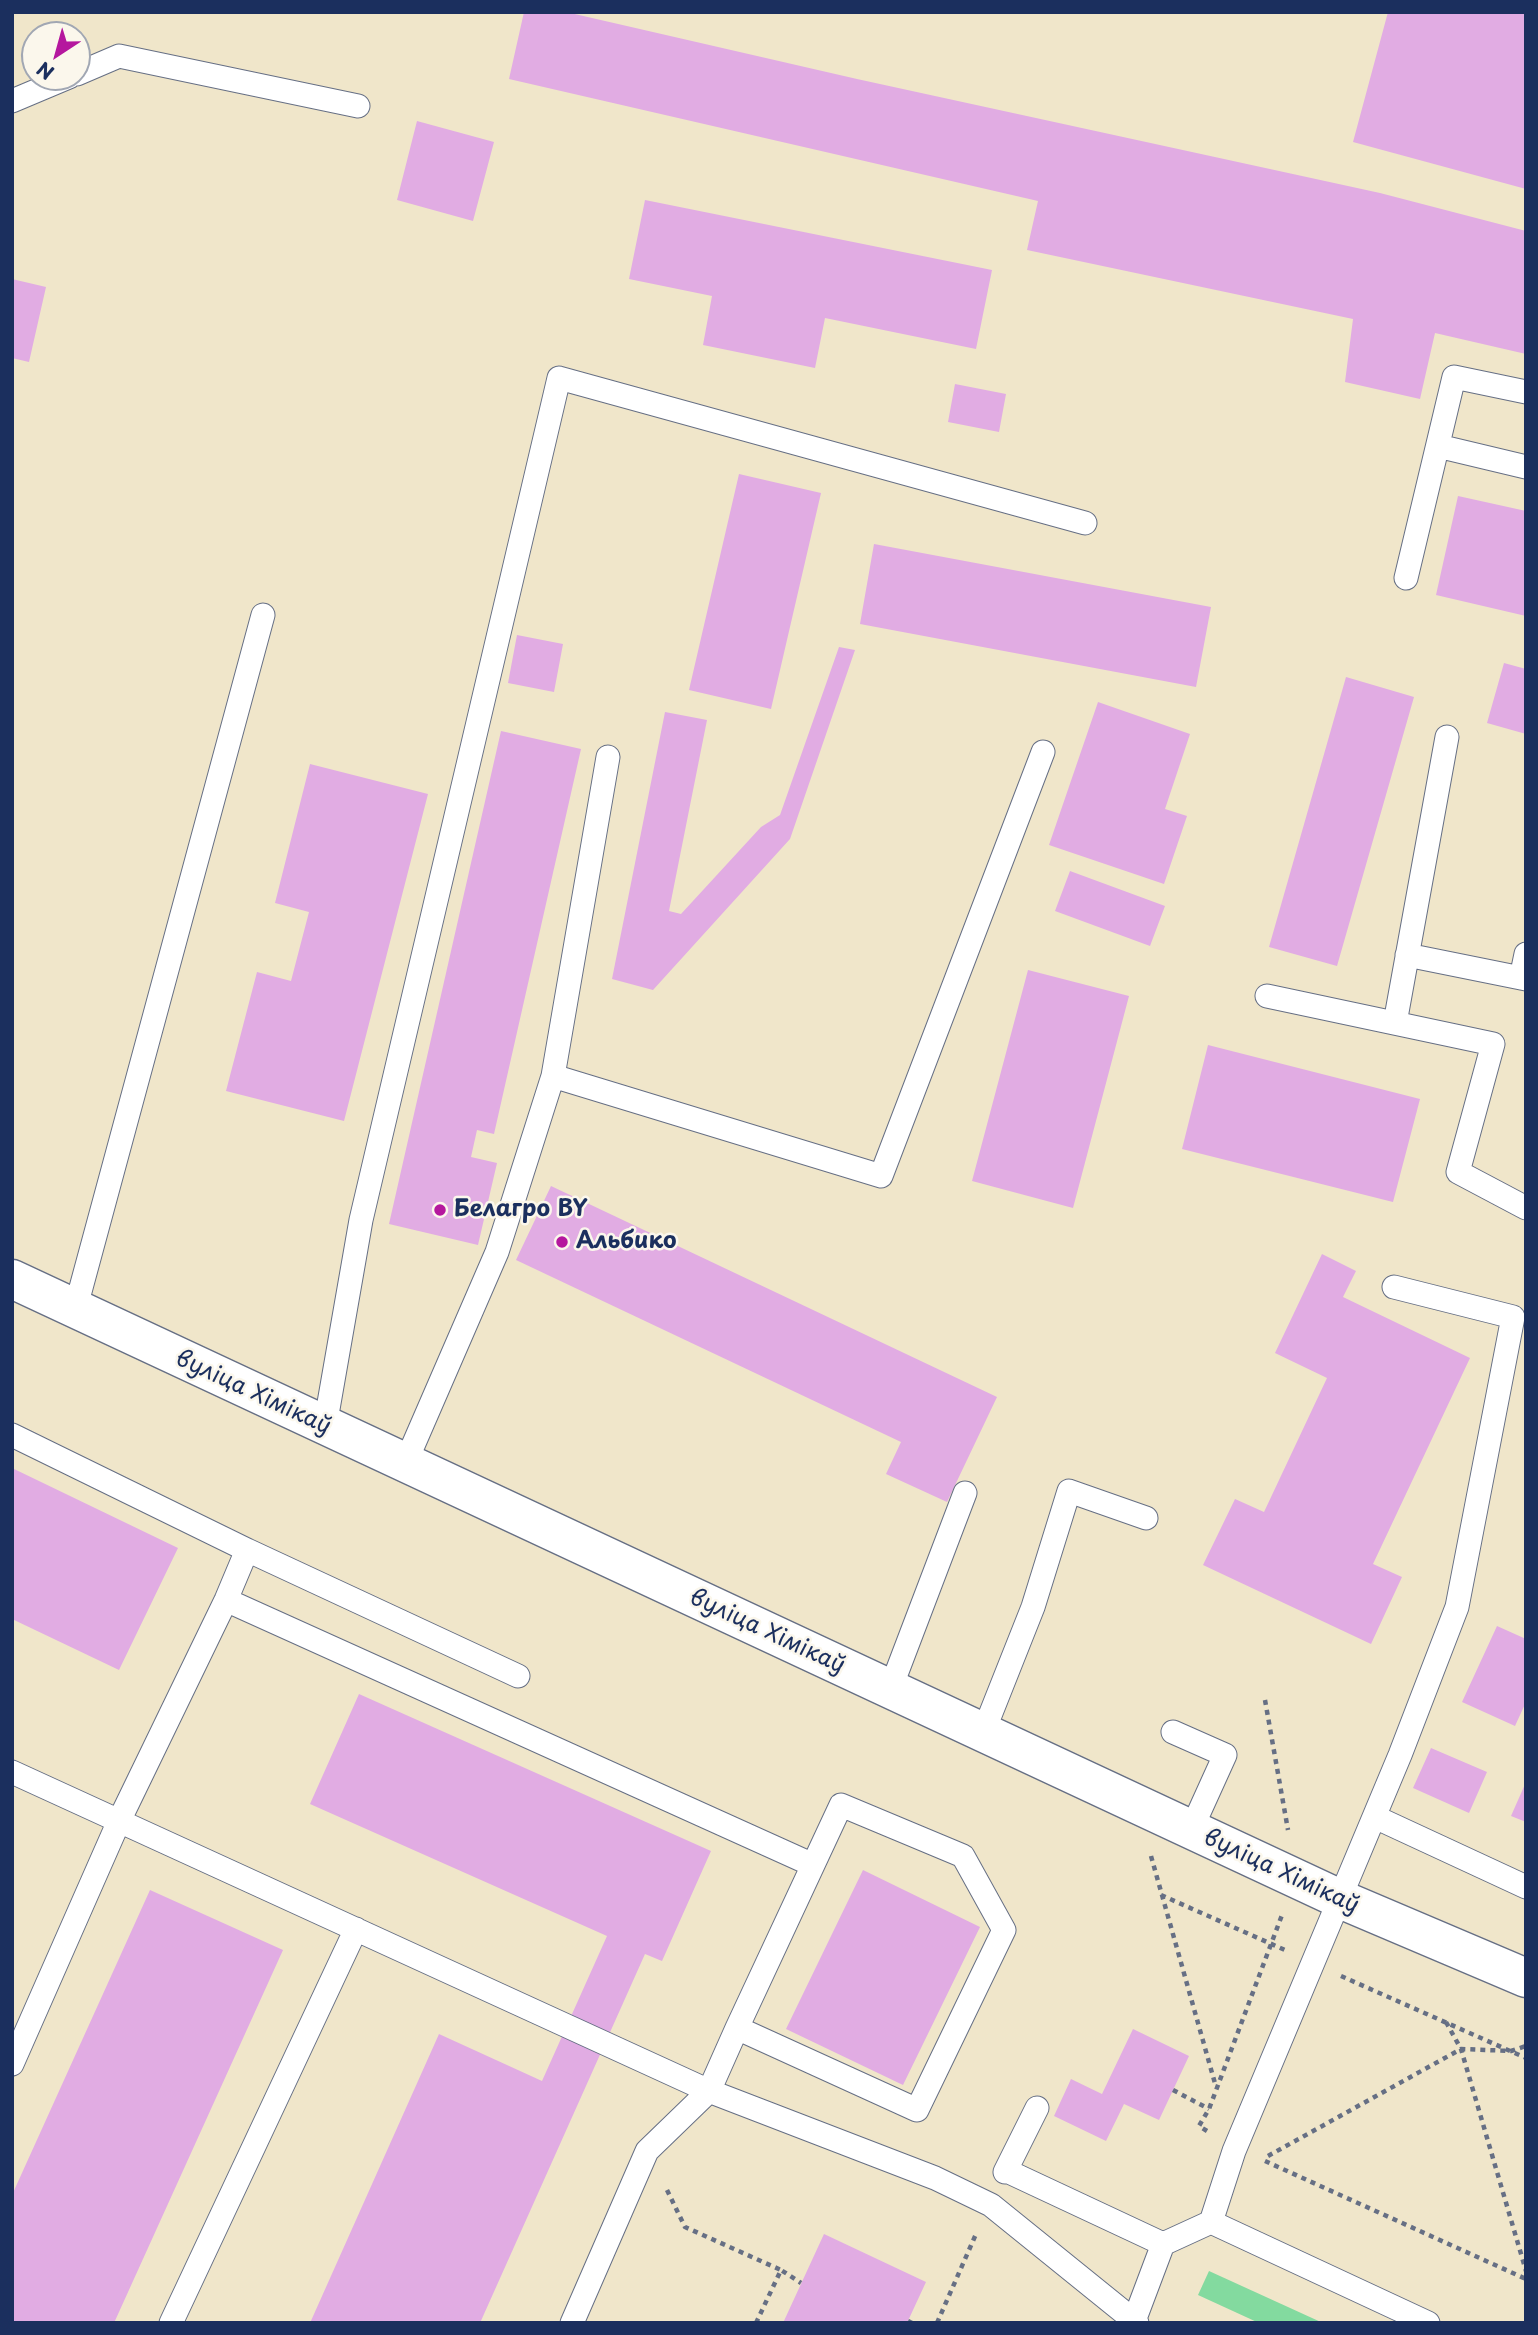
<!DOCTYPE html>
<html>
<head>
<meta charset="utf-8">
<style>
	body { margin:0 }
	#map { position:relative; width:1538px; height:2335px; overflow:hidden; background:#f0e6ca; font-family:"Playpen Sans",sans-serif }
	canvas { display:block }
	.frame { position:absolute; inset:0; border:14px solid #1b2f5e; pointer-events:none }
	.north { position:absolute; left:21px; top:21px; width:70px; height:70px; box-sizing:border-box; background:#fbf7ec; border:2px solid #a1a7b3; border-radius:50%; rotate:216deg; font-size:19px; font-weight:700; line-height:28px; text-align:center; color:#1b2f5e }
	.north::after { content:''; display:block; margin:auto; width:24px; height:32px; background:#b5179e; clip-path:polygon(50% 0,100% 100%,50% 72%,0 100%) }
</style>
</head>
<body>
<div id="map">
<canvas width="1538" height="2335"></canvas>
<div class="frame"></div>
<div class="north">N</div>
</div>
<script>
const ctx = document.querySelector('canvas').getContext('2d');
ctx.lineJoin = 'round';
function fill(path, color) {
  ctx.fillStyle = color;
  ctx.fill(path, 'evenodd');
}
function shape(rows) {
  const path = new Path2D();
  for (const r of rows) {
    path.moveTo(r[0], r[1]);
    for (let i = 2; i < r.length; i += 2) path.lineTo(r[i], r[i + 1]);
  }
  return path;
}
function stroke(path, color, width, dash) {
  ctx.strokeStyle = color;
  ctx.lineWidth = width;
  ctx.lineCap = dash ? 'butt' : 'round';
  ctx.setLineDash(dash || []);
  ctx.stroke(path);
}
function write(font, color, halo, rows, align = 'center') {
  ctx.font = font + ' "Playpen Sans",sans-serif';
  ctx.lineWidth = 5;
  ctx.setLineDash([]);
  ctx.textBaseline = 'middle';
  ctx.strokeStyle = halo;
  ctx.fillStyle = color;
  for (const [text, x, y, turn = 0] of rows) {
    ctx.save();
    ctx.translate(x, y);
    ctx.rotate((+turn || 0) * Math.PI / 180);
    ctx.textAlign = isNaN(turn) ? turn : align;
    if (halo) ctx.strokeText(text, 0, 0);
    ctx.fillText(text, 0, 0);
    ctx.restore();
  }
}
fill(shape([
	[1209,2271,1323,2323,1259,2323,1198,2295]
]), '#83da9f');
fill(shape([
	[524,12,566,12,857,79,1380,193,1526,231,1526,354,1435,333,1420,399,1345,382,1353,319,1027,250,1038,201,509,79],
	[1388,12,1526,12,1526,189,1353,142],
	[417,121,494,142,473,221,397,200],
	[645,200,992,270,976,349,825,318,815,368,703,345,712,296,629,279],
	[12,279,46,287,29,362,12,358],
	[955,384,1006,394,999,432,948,422],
	[739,474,821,493,771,709,689,690],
	[1458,496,1526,511,1526,616,1436,595],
	[874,544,1211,607,1196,687,860,624],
	[517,635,563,644,554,692,508,683],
	[839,647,855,650,790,839,653,990,612,979,665,712,707,720,669,911,681,914,761,827,780,815],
	[1504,663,1526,669,1526,734,1487,723],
	[1346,677,1414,697,1337,966,1269,947],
	[1098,702,1190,734,1165,809,1187,816,1164,884,1049,845],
	[501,731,581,749,494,1134,477,1130,471,1157,497,1163,478,1245,389,1224],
	[310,764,428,794,344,1121,226,1091,257,972,291,981,309,912,275,903],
	[1070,871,1165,906,1150,946,1055,911],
	[1028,970,1129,996,1073,1208,972,1181],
	[1208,1045,1420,1099,1393,1202,1182,1149],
	[551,1186,997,1397,947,1502,886,1474,901,1442,516,1260],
	[1322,1254,1356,1271,1343,1297,1470,1358,1373,1564,1402,1577,1371,1644,1203,1565,1235,1499,1264,1512,1327,1378,1275,1353],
	[12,1468,178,1548,119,1670,12,1619],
	[1497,1626,1526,1639,1526,1702,1515,1726,1462,1702],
	[359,1694,711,1851,662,1961,645,1954,480,2323,310,2323,439,2034,542,2081,607,1936,310,1804],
	[1431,1748,1487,1772,1469,1813,1413,1788],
	[1526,1782,1526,1822,1511,1816],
	[863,1870,980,1927,903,2085,786,2029],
	[150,1890,283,1950,114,2323,12,2323,12,2195],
	[1133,2029,1189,2056,1159,2120,1124,2104,1106,2141,1054,2116,1071,2079,1102,2094],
	[824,2234,926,2282,907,2323,783,2323]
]), '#e1ace3');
const service = shape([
	[77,74,119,56,358,106],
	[12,101,69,77],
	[1438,446,1526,467],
	[1406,578,1454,377,1526,392],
	[1407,955,1526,979],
	[1521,978,1526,954],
	[1267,996,1493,1044,1458,1172,1526,1208],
	[1395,1023,1447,737],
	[553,1076,881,1176,1043,752],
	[75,1310,263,615],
	[325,1426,361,1220,559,378,1085,523],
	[12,1435,247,1550],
	[405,1464,497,1252,553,1076,608,757],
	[226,1600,813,1865],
	[890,1690,965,1493],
	[1173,1732,1225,1755,1191,1830],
	[983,1733,1033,1607,1069,1491,1146,1518],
	[12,1772,709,2091,935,2178,991,2205,1137,2323],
	[1375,1817,1526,1887],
	[12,2064,119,1821,226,1600,247,1550,518,1676],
	[1037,2108,1005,2172,1007,2171,1163,2244],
	[1211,2222,1428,2323],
	[1134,2321,1163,2244,1211,2222,1234,2151,1400,1755,1457,1607,1513,1317,1394,1287],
	[171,2323,356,1929],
	[572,2323,647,2151,709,2091,737,2028,841,1805,963,1856,1004,1930,917,2110,737,2028]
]);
const minor = shape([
	[12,1279,1340,1899,1526,1978]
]);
stroke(service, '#666f84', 25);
stroke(minor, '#666f84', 41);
stroke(shape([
	[1265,1700,1288,1830],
	[1151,1856,1216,2087],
	[1161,1895,1285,1950],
	[1341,1976,1526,2058],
	[1446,2022,1461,2049,1526,2271],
	[1173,2090,1209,2109],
	[1207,2131,1199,2126,1209,2109,1282,1915],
	[1268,2156,1461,2049,1511,2051,1526,2046],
	[1265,2161,1526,2279],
	[667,2190,685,2227,781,2270],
	[908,2321,912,2323],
	[756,2323,781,2270,801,2283],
	[937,2323,976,2234]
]), '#666f84', 4.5, [5, 5]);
stroke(service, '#fff', 23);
stroke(minor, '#fff', 38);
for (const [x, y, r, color] of [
	[440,1210,7,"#b5179e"],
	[562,1242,7,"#b5179e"]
]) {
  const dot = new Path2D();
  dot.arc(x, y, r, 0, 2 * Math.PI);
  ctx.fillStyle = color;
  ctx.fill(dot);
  stroke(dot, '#fbf7ec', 2.5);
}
write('bold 23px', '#1b2f5e', '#fbf7ec', [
	["Белагро BY",454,1210],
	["Альбико",576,1242]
], 'left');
write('23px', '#1b2f5e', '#fbf7ec', [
	["вуліца Хімікаў",253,1393,25],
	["вуліца Хімікаў",767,1632,25],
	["вуліца Хімікаў",1281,1872,25]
]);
</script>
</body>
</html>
